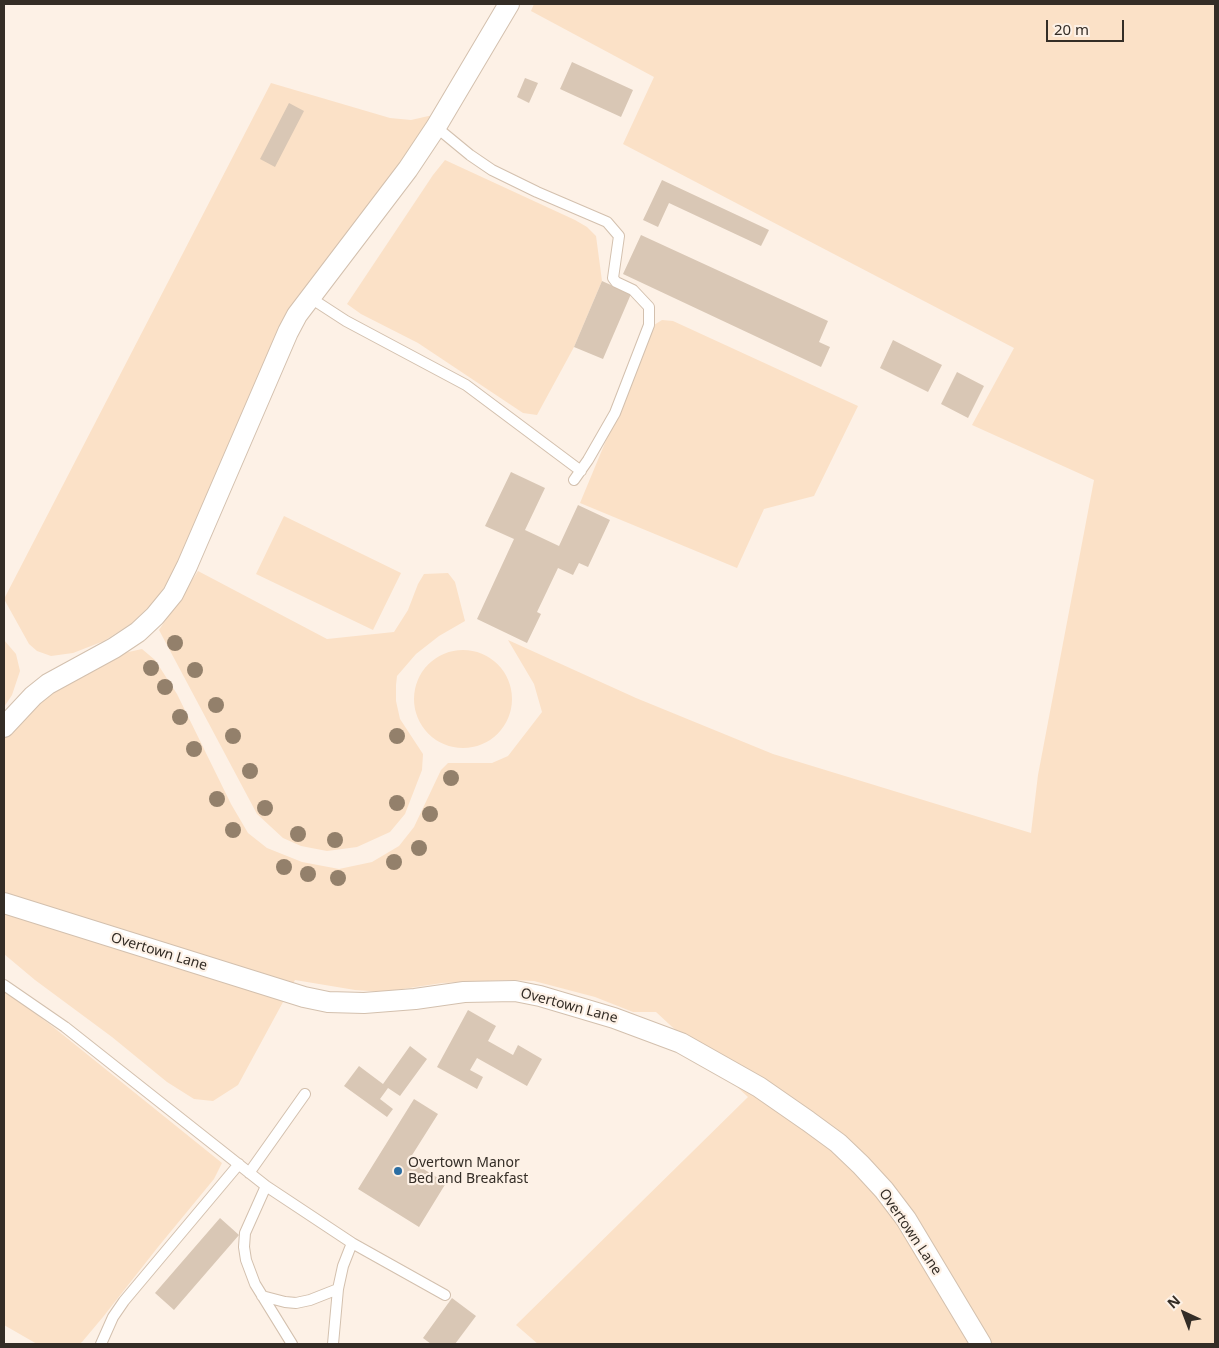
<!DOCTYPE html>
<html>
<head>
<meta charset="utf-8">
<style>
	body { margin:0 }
	#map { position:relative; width:1219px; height:1348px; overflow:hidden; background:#fdf1e6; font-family:"Noto Sans",sans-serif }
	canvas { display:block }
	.frame { position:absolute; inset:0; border:5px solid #342d26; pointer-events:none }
	.north { position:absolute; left:1159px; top:1288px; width:50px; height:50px; -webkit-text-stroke:4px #fdf1e6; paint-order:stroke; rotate:317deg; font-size:14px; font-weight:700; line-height:20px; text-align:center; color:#342d26 }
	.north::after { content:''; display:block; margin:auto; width:18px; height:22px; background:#342d26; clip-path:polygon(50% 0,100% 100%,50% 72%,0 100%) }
	.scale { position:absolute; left:1046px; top:20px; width:78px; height:22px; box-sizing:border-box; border:2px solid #342d26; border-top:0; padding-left:6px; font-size:15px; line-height:18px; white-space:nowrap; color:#342d26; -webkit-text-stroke:4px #fdf1e6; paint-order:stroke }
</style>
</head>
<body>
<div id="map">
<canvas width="1219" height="1348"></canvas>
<div class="frame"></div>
<div class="north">N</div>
<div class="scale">20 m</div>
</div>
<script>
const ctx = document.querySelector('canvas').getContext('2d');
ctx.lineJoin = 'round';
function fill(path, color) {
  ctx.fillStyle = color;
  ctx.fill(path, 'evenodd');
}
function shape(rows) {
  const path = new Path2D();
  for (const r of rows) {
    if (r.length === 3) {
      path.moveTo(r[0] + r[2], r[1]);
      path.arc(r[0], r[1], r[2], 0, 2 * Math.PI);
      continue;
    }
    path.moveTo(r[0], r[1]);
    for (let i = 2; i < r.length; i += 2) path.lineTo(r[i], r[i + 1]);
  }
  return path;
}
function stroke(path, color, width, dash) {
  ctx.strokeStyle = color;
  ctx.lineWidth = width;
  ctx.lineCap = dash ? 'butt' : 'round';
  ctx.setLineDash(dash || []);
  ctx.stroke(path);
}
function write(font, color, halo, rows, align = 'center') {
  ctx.font = font + ' "Noto Sans",sans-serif';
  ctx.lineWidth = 4.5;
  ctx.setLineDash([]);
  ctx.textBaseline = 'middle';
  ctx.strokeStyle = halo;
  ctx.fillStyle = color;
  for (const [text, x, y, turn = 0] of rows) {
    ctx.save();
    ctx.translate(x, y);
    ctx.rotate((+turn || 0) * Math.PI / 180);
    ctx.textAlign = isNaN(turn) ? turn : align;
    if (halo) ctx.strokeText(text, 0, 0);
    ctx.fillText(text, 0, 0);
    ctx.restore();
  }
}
fill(shape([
	[534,4,1215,4,1215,1344,538,1344,516,1325,748,1097,656,1012,633,1012,595,997,534,981,511,980,442,983,383,992,355,990,295,980,238,1085,213,1101,194,1099,167,1082,112,1037,35,980,4,954,4,735,52,691,124,653,142,649,155,660,177,694,231,804,248,833,267,848,302,862,339,869,372,862,399,846,414,827,441,770,448,763,492,763,508,756,542,712,534,684,508,640,636,698,773,754,1031,833,1038,775,1094,480,972,425,1014,348,623,144,654,77,531,11],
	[271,83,390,118,411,120,433,115,423,134,356,223,311,279,285,319,179,565,156,600,132,623,104,641,73,653,51,656,37,651,29,644,4,599],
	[445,160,575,220,587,227,596,236,602,281,574,347,537,415,523,413,418,343,361,314,347,304,433,175],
	[662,320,673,321,858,406,814,496,764,509,737,568,580,503,654,325],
	[284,516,401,573,373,630,256,574],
	[198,571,327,639,394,632,408,610,418,584,424,574,448,573,455,582,465,621,439,636,416,654,397,676,396,685,396,701,400,719,423,754,422,770,405,814,390,832,357,847,327,851,301,846,283,838,257,814,159,630],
	[4,640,16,654,20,671,12,695,4,707],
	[463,699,49],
	[4,990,52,1026,222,1163,214,1179,158,1247,103,1317,82,1342,79,1344,37,1344,4,1325]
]), '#fbe1c7');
fill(shape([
	[572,62,633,90,621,117,560,89],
	[525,78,538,83,529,103,517,97],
	[289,103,304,111,275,167,260,159],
	[662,180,769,230,761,246,669,203,658,227,643,220],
	[641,235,828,321,819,342,830,347,821,367,623,274],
	[602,281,631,294,603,359,574,347],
	[893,340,942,365,928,392,880,368],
	[957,372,984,386,968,418,941,404],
	[511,472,545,488,525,530,559,546,578,505,610,520,588,567,579,563,573,575,558,568,537,612,541,614,527,643,477,619,514,539,485,526],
	[468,1010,496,1026,488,1041,513,1055,518,1045,542,1059,527,1086,477,1058,470,1070,483,1077,477,1089,437,1067],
	[410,1046,427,1059,400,1096,388,1088,380,1099,393,1109,387,1117,344,1086,359,1066,383,1084],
	[414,1099,438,1114,409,1160,446,1183,419,1227,358,1189],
	[220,1218,239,1235,174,1310,155,1293],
	[452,1298,476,1316,455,1344,431,1344,423,1338]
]), '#d9c7b5');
const service = shape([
	[436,127,470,155,492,170,537,192,607,222,619,236,613,278,616,282,633,290,649,307,649,325,615,413,588,460,574,480],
	[309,297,346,321,466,385,581,471],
	[4,985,65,1027,266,1186,352,1243,445,1295],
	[249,1173,305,1094],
	[266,1186,245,1233,244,1247,246,1260,255,1284,292,1344],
	[262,1296,285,1302,296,1303,310,1300,338,1289],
	[101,1344,113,1317,124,1301,239,1164],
	[333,1344,338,1289,343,1266,352,1243]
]);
const minor = shape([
	[4,727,33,696,48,684,114,648,138,632,155,616,173,594,187,566,288,332,297,315,408,169,436,127,509,4],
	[4,903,304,997,328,1002,364,1003,415,999,464,992,515,991,540,996,614,1018,681,1043,759,1087,808,1121,838,1143,861,1165,884,1190,906,1219,981,1344]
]);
stroke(service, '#d3c0ae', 12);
stroke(minor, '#d3c0ae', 22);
stroke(service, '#fff', 10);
stroke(minor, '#fff', 20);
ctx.fillStyle = '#93806b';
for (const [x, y] of [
	[175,643],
	[151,668],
	[195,670],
	[165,687],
	[216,705],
	[180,717],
	[233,736],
	[397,736],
	[194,749],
	[250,771],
	[451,778],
	[217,799],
	[397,803],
	[265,808],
	[430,814],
	[233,830],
	[298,834],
	[335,840],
	[419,848],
	[394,862],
	[284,867],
	[308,874],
	[338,878]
]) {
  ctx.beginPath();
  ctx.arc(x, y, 8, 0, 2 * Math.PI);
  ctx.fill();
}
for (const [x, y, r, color] of [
	[398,1171,5,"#2b6ea3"]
]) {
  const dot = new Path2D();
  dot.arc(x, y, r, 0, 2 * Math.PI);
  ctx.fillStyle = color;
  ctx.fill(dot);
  stroke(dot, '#fdf1e6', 2);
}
write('14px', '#342d26', '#fdf1e6', [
	["Overtown Lane",159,952,17],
	["Overtown Lane",569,1006,15],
	["Overtown Lane",910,1232,56]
]);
write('14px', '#342d26', '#fdf1e6', [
	["Overtown Manor",408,1163],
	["Bed and Breakfast",408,1179]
], 'left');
</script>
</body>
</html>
